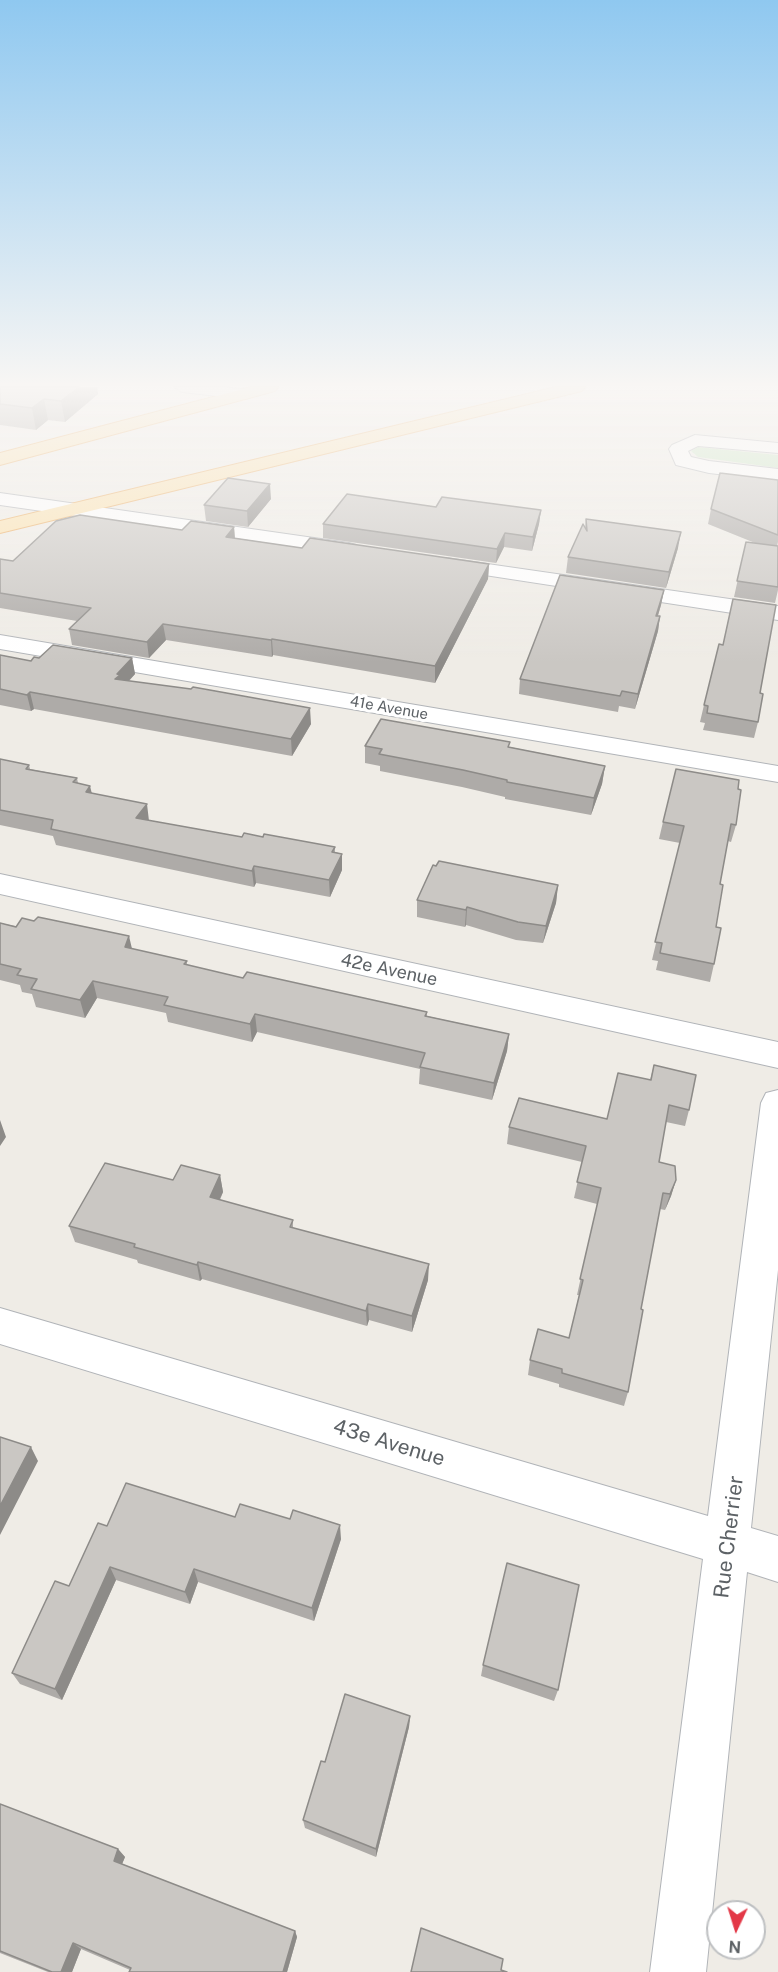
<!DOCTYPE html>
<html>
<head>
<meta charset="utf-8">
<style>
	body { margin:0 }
	#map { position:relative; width:778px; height:1972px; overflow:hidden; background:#efece6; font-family:"Public Sans",sans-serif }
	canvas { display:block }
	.north { position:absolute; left:706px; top:1900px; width:60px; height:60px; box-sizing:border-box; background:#fff; border:2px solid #bec0c2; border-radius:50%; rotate:184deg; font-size:16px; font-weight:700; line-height:24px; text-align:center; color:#5d6266 }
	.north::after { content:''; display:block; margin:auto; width:21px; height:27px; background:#e33847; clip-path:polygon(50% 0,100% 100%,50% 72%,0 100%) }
</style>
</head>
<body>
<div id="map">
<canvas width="778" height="1972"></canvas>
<div class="north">N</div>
</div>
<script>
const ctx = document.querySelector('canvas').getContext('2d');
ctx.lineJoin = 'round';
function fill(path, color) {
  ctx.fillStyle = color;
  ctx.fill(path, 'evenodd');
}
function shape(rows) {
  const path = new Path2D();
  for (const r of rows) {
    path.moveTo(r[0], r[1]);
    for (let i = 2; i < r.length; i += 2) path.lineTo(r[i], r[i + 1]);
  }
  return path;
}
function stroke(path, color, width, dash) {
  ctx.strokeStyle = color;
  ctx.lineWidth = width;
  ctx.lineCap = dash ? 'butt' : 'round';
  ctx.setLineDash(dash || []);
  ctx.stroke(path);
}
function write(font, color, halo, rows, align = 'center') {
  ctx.font = font + ' "Public Sans",sans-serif';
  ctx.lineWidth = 6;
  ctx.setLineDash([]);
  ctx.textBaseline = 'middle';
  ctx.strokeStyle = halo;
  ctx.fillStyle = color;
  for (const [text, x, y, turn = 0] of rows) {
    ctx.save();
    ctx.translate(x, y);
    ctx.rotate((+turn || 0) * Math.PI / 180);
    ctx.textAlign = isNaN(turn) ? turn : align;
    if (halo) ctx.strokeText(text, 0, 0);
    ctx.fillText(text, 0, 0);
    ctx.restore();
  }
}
fill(shape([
	[698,447,778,455,778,468,698,457,691,451]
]), '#c9e6c3');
const street = shape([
	[174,387,222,387,249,390,251,394,249,398,243,399,182,392,174,387],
	[695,435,778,443,778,453,698,446,688,451,691,457,709,461,778,469,778,481,709,473,676,465,669,449,672,445,695,435],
	[0,493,349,543,356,545,359,549,356,553,349,555,0,505,0,493],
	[446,558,778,606,778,620,439,568,435,564,439,560,446,558],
	[0,635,778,766,778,782,0,649,0,635],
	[0,874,778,1042,778,1068,0,894,0,874],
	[778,1090,778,1270,751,1528,778,1536,778,1582,747,1572,706,1972,650,1972,703,1559,0,1344,0,1308,708,1516,761,1103,766,1093,778,1090]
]);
const primary = shape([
	[251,387,278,387,275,391,0,465,0,453,251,387],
	[556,387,585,387,582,391,0,533,0,521,556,387]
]);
stroke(street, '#b1b4b8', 2);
stroke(primary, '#ecae62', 2);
fill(street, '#fff');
fill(primary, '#fce2ae');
fill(shape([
	[0,387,97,387,98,394,65,422,48,420,36,430,0,425],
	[778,480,778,542,777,546,778,546,778,590,775,603,734,597,746,542,755,543,708,524,711,509],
	[271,499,248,527,206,521,204,505],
	[436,507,541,510,539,524,532,551,504,547,496,563,323,538,323,524],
	[586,519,678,548,666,588,566,573,568,557,585,528],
	[234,527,235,538,302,548,489,564,488,579,435,683,273,655,272,657,166,640,149,658,72,645,69,629,77,621,0,608,0,559,13,561,182,530],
	[664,590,661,605,658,616,660,616,658,631,635,709,619,706,618,712,519,694,520,679],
	[0,655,31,661,39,658,132,658,135,674,129,681,311,724,292,756,34,709,31,711,0,705],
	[760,693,758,722,754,738,703,730,705,723,700,722,704,705],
	[365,746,510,747,605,766,602,784,591,815,505,799,505,797,462,787,380,771,380,766,365,763],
	[0,759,29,765,30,769,77,778,78,783,92,793,149,821,242,837,263,837,335,847,335,852,342,854,342,870,330,897,256,883,254,887,56,845,53,836,0,825],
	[738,789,736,825,731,842,728,841,720,884,716,927,714,964,710,982,656,970,658,961,652,960,680,843,659,839,663,822],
	[558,885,556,903,543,943,516,940,466,925,465,927,417,917,417,900],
	[0,923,132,949,187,961,187,965,243,978,427,1012,427,1016,509,1034,507,1051,492,1100,419,1084,420,1069,257,1032,252,1042,168,1022,166,1013,97,998,85,1018,36,1007,32,994,22,992,20,985,0,980],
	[654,1065,689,1110,685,1126,666,1122,659,1162,676,1180,671,1196,665,1210,660,1209,641,1309,628,1392,624,1406,559,1387,559,1384,528,1375,530,1360,569,1338,579,1295,577,1295,597,1204,574,1198,582,1162,507,1144,509,1127,607,1119,650,1080],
	[220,1175,223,1192,220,1200,293,1220,293,1228,428,1280,412,1332,369,1320,367,1326,202,1279,200,1281,138,1263,137,1260,75,1242,69,1226,173,1180],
	[235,1517,290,1519,341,1539,314,1621,198,1582,190,1604,116,1580,62,1700,20,1684,12,1673,107,1526],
	[483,1665,558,1690,554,1701,481,1676],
	[410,1716,409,1727,376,1857,305,1828,303,1820,325,1762],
	[0,1804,118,1849,125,1857,122,1864,295,1931,297,1937,287,1972,129,1972,130,1970,81,1949,72,1972,48,1972,0,1953]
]), '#aeaba8');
fill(shape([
	[79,387,97,387,98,394,65,422,61,401],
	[44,399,48,420,36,430,32,408],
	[270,484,271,499,248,527,247,511],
	[541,510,539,524,532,551,533,537],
	[234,527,235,542,226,537],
	[681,532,678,548,666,588,669,572],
	[505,533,504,547,496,563,497,549],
	[489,564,488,579,435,683,435,666],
	[664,590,661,605,653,631,656,616],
	[660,616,658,631,635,709,638,694],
	[163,624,166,640,149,658,147,642],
	[272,639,273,655,272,657,271,640],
	[132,658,135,674,122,688,115,679,117,674],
	[30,692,34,709,31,711,27,695],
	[310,708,311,724,292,756,291,739],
	[605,766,602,784,591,815,594,798],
	[90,786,94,802,86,792],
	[147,804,149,821,136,818],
	[342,854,342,870,330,897,329,880],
	[254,866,256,883,254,887,252,871],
	[558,885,556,903,543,943,546,926],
	[467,907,466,925,465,927,466,910],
	[129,936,133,953,125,947],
	[93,981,97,998,85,1018,80,1000],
	[255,1014,257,1032,252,1042,250,1024],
	[509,1034,507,1051,492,1100,494,1083],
	[0,1120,6,1137,0,1146],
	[220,1175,223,1192,213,1213,210,1197],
	[676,1180,671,1196,665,1210,670,1194],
	[198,1262,202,1279,200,1281,197,1265],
	[429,1264,428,1280,412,1332,412,1316],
	[368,1304,369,1320,367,1326,366,1311],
	[31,1447,38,1461,0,1535,0,1506],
	[340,1525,341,1539,314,1621,312,1608],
	[110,1567,116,1580,62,1700,55,1689],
	[194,1569,198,1582,190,1604,185,1592],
	[410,1716,409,1727,376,1857,376,1849],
	[118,1849,125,1857,120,1869,114,1861],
	[295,1931,297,1937,287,1972,283,1972],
	[73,1943,81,1949,72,1972,61,1972]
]), '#8d8b88');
const building = shape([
	[0,387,79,387,61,401,44,399,32,408,0,404,0,387],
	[720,473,778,480,778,535,711,509,720,473],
	[228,478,270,484,247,511,204,505,228,478],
	[347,494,436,507,442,497,541,510,533,537,505,533,497,549,323,524,347,494],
	[80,515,182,530,191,521,234,527,226,537,302,548,310,538,489,564,435,666,272,639,271,640,163,624,147,642,69,629,91,608,0,593,0,559,13,561,56,521,80,515],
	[586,519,681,532,669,572,568,557,583,524,587,531,586,519],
	[746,542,778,546,778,587,737,581,746,542],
	[560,575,664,590,656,616,660,616,638,694,622,691,620,696,520,679,560,575],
	[733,599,776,605,760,693,763,694,758,722,707,713,708,706,704,705,719,644,723,645,733,599],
	[53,645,132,658,117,674,120,675,115,679,191,689,193,687,310,708,291,739,30,692,27,695,0,689,0,655,31,661,34,657,39,658,53,645],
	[381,719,510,742,508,747,605,766,594,798,507,782,507,780,463,770,379,754,382,749,365,746,381,719],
	[0,759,29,765,26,769,77,778,73,782,90,786,86,792,147,804,136,818,242,837,244,833,263,837,264,834,335,847,332,852,342,854,329,880,254,866,252,871,51,829,53,820,0,810,0,759],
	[676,769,739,780,738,789,741,790,736,825,731,824,720,884,723,885,716,927,721,928,714,964,660,953,662,943,655,942,684,826,663,822,676,769],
	[439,861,558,885,546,926,518,922,467,907,466,910,417,900,433,865,436,866,439,861],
	[38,917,129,936,125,947,187,961,184,964,243,978,247,972,427,1012,425,1016,509,1034,494,1083,420,1067,425,1053,255,1014,250,1024,164,1005,168,997,93,981,80,1000,31,989,37,979,17,975,21,969,0,964,0,923,16,927,22,918,34,921,38,917],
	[654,1065,696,1075,689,1110,669,1105,659,1162,675,1166,676,1180,670,1194,663,1193,641,1309,643,1310,628,1392,562,1373,562,1369,530,1360,538,1329,569,1338,583,1280,580,1279,601,1188,577,1182,586,1146,509,1127,519,1098,607,1119,618,1073,651,1080,654,1065],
	[105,1163,173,1180,181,1165,220,1175,210,1197,293,1220,290,1227,429,1264,412,1316,368,1304,366,1311,198,1262,197,1265,134,1247,135,1244,69,1226,105,1163],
	[0,1437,31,1447,0,1506,0,1437],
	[126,1483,235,1517,240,1504,290,1519,293,1510,340,1525,312,1608,194,1569,185,1592,110,1567,55,1689,12,1673,55,1581,69,1586,98,1523,107,1526,126,1483],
	[507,1563,579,1585,558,1690,483,1665,507,1563],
	[345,1694,410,1716,376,1849,303,1820,321,1761,325,1762,345,1694],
	[0,1804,118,1849,114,1861,295,1931,283,1972,129,1972,131,1968,73,1943,61,1972,52,1972,0,1951,0,1804],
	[421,1928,503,1959,501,1970,507,1972,411,1972,421,1928]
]);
fill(building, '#cac7c3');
stroke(building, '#8d8b88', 1.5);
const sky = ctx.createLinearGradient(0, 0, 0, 663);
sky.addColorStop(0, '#8fc8f0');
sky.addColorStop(0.58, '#f8f6f4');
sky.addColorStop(1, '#f8f6f400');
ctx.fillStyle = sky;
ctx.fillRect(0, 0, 778, 663);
write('15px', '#5d6266', '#fff', [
	["41e Avenue",389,708,10]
]);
write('18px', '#5d6266', '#fff', [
	["42e Avenue",389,970,12]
]);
write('21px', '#5d6266', '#fff', [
	["43e Avenue",389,1443,17],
	["Rue Cherrier",729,1537,-83]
]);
</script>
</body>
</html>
